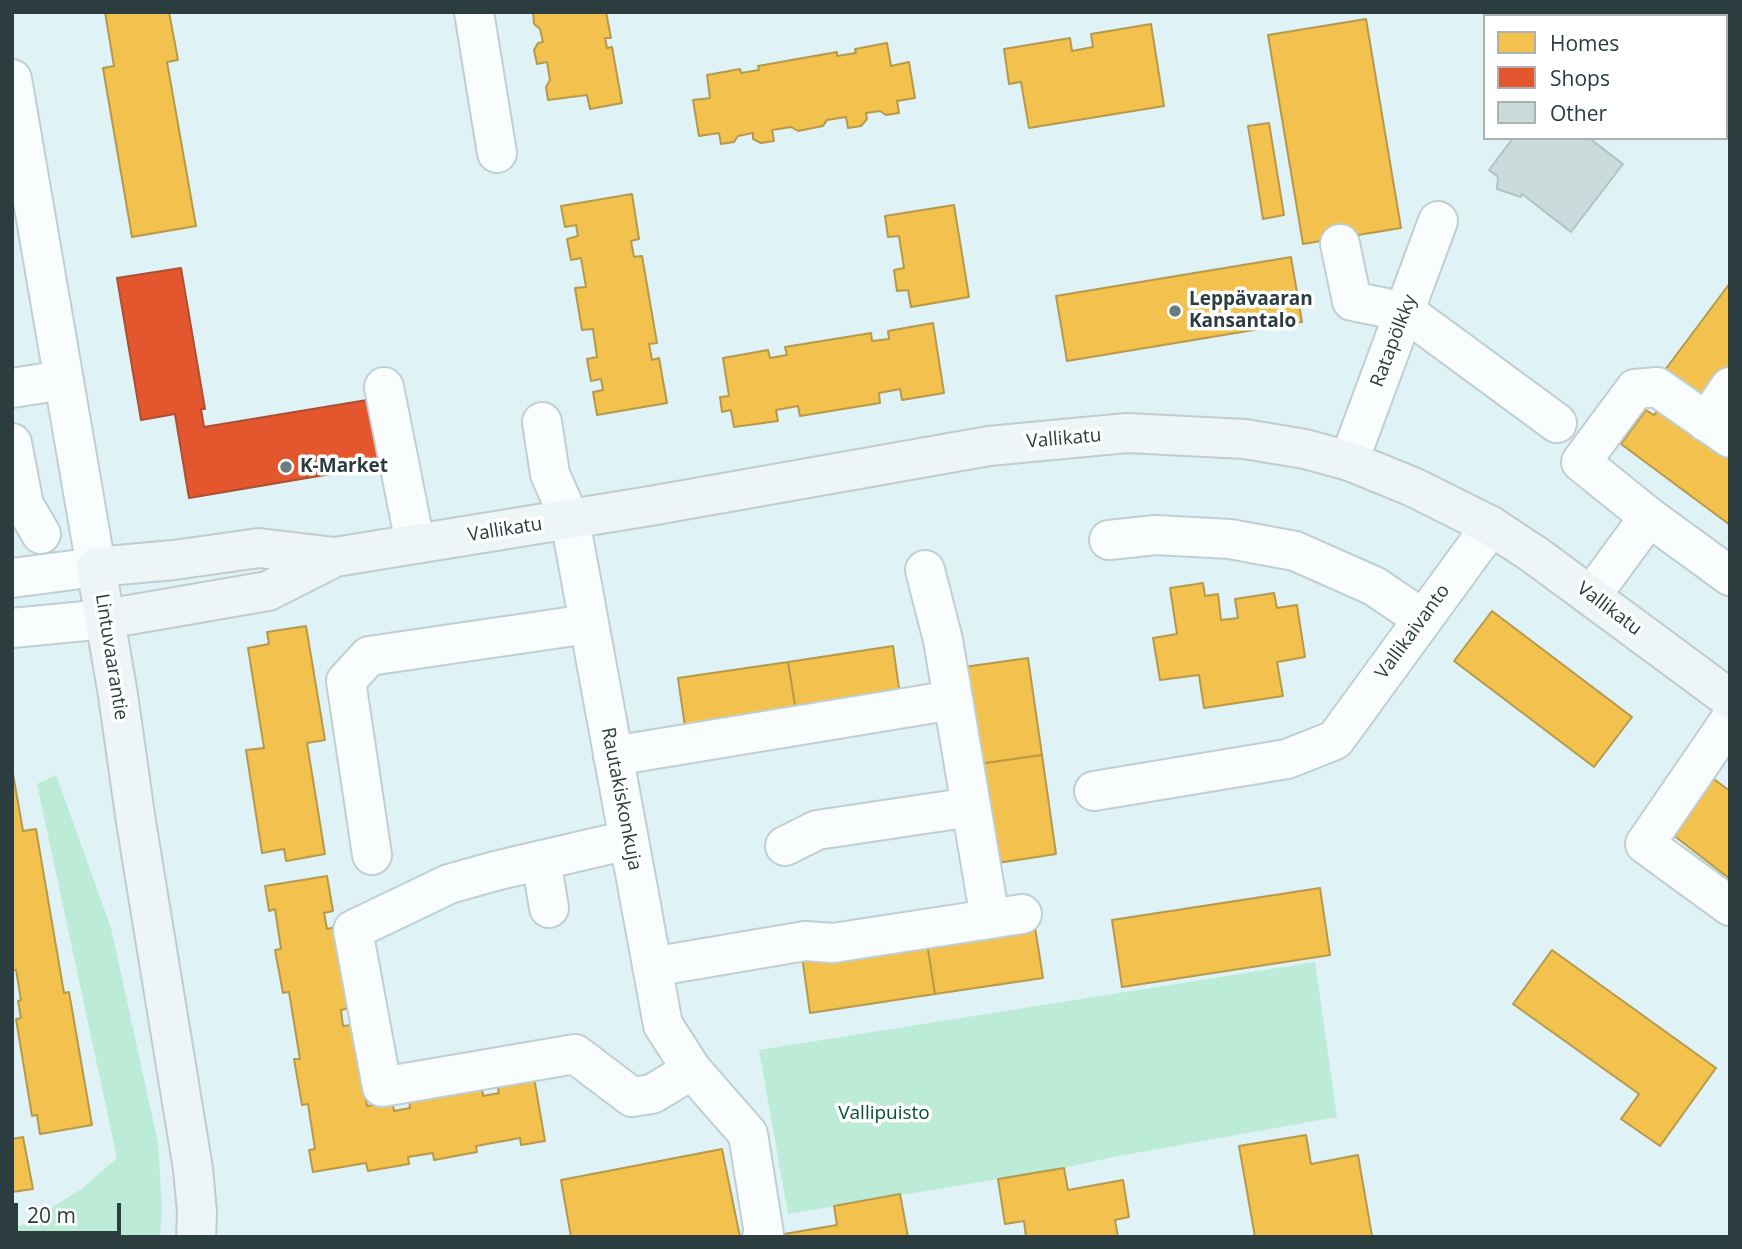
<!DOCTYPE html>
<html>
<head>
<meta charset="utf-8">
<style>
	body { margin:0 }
	#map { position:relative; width:1742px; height:1249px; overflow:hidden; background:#dff2f5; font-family:"Open Sans",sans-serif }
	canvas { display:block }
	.frame { position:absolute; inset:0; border:14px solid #2b3d3f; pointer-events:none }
	.legend { position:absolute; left:1483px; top:14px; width:245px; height:126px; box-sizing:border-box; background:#fff; border:2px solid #aab1b2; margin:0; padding:9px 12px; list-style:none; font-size:21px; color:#2b3d3f }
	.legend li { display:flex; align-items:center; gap:14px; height:35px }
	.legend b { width:35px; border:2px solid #aab1b2 }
	.scale { position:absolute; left:14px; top:1203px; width:107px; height:32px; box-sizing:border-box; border:4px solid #2b3d3f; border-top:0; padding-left:9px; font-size:21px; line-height:24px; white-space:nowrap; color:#2b3d3f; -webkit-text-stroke:5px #fff; paint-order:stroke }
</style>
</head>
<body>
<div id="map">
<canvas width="1742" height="1249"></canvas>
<div class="frame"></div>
<ul class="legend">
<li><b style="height:19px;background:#f2c14e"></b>Homes</li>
<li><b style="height:19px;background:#e4572e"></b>Shops</li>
<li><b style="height:19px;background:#cadbdb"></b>Other</li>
</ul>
<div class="scale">20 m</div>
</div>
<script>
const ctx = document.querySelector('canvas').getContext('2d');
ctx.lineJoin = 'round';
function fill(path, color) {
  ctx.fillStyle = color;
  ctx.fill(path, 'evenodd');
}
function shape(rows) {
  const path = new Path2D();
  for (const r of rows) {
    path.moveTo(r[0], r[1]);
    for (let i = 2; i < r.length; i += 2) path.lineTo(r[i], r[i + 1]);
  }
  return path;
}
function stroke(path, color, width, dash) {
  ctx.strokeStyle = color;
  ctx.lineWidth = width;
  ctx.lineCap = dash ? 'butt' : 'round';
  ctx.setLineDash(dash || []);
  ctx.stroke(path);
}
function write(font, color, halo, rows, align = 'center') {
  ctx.font = font + ' "Open Sans",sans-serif';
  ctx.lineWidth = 7;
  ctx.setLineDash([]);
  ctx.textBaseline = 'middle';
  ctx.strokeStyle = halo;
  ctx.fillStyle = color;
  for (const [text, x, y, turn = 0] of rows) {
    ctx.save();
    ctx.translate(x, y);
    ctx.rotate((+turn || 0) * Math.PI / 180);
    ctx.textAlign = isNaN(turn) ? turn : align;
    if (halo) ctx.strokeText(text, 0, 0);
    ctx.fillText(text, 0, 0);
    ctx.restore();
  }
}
fill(shape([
	[56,775,111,928,158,1143,162,1209,160,1237,12,1237,12,1228,24,1225,80,1190,117,1158,37,784],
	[1315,962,1337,1117,1113,1157,1064,1168,788,1214,759,1050]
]), '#bcebd7');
const homes = shape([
	[105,12,169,12,178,60,167,62,196,226,132,237,103,68,114,66,105,12],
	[533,12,606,12,611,38,605,38,607,48,612,47,622,103,590,109,587,95,548,100,546,87,550,80,547,62,537,64,534,50,538,43,543,42,540,29,534,24,533,12],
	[1366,19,1401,228,1303,244,1268,35,1366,19],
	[1151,24,1164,106,1029,128,1021,82,1009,84,1004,49,1070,38,1072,51,1093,47,1091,34,1151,24],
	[887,43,891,66,909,62,915,98,897,101,899,113,886,115,880,111,866,113,867,119,861,126,848,128,846,117,827,120,823,126,798,131,791,127,772,130,774,141,761,143,753,139,753,133,738,136,734,142,721,144,719,133,699,136,693,100,710,98,707,75,740,69,741,73,759,70,758,66,837,52,837,56,856,53,855,49,887,43],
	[1269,123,1284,215,1263,219,1248,126,1269,123],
	[632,194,639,239,631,241,634,257,642,256,657,343,649,344,652,360,659,358,667,403,597,415,593,392,603,390,601,379,591,381,587,359,597,357,593,329,582,330,575,288,586,287,581,258,571,260,567,239,578,236,576,225,565,227,561,206,632,194],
	[954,205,969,297,911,307,908,290,897,291,894,270,904,268,899,236,888,237,885,216,954,205],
	[1291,257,1302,322,1067,361,1056,296,1291,257],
	[1730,283,1730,369,1704,405,1662,374,1730,283],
	[933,323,944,393,902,400,900,389,879,393,880,403,800,416,798,406,776,410,778,421,734,427,731,410,722,412,720,397,729,396,723,358,768,350,770,358,787,355,785,347,871,333,872,341,889,339,888,331,933,323],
	[1667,399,1730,453,1730,525,1621,444,1646,410,1654,415,1667,399],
	[1203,583,1205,596,1218,594,1221,620,1238,618,1235,599,1274,593,1277,608,1297,605,1305,657,1277,662,1283,696,1204,708,1199,675,1160,680,1153,638,1177,634,1170,588,1203,583],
	[1492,611,1632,717,1594,767,1454,661,1492,611],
	[306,626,325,740,307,743,325,854,286,861,284,849,262,853,246,750,264,748,248,648,269,644,267,632,306,626],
	[893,646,901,702,797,717,788,662,893,646],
	[1028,658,1042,755,971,765,957,668,1028,658],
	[788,662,797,717,686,734,678,678,788,662],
	[1042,755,1056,854,985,865,971,765,1042,755],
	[12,768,23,831,36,829,64,993,69,992,92,1125,40,1134,37,1115,32,1116,16,1019,21,1018,18,1001,21,1000,16,970,12,970,12,768],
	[1711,777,1730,791,1730,879,1668,831,1711,777],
	[327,876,333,911,324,913,327,929,336,927,350,1008,341,1010,343,1026,353,1025,367,1106,392,1101,394,1111,410,1108,409,1099,482,1087,483,1096,499,1093,497,1084,534,1078,545,1141,521,1145,520,1138,476,1146,477,1152,434,1160,433,1153,408,1157,409,1164,368,1171,366,1163,313,1172,309,1150,315,1149,308,1104,302,1105,294,1059,300,1059,289,992,283,993,275,950,281,949,275,909,269,911,265,886,327,876],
	[1320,888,1330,955,1122,987,1112,920,1320,888],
	[1034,921,1043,978,935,994,926,937,1034,921],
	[926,937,935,994,810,1013,802,956,926,937],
	[1552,950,1716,1068,1660,1146,1621,1119,1639,1094,1513,1004,1552,950],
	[1306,1135,1311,1164,1358,1155,1372,1236,1255,1237,1239,1146,1306,1135],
	[23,1137,33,1189,12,1192,12,1139,23,1137],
	[722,1149,740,1237,571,1237,561,1180,722,1149],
	[1064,1168,1068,1190,1123,1180,1129,1217,1115,1220,1118,1237,1026,1237,1024,1221,1005,1224,998,1179,1064,1168],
	[900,1194,908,1237,784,1237,784,1234,837,1225,834,1206,900,1194]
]);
fill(homes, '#f2c14e');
stroke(homes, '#b6994a', 2);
const shops = shape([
	[181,268,205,409,201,409,204,427,373,399,384,465,189,498,175,414,141,420,117,278,181,268]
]);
fill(shops, '#e4572e');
stroke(shops, '#ac4f33', 2);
const building = shape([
	[1621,12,1651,12,1655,16,1618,16,1621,12],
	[1513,138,1589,138,1623,164,1571,232,1522,194,1521,197,1497,189,1498,177,1489,170,1513,138]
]);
fill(building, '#cadbdb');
stroke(building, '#b1c2c1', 2);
const minor = shape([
	[474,12,497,153],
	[1702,12,1706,16],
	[12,79,96,567,12,578],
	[1340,244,1352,301,1406,312,1557,423],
	[384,387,415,543],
	[12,388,64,380],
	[542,422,550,474,570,520,663,1025,692,1070,748,1134,764,1234,762,1237],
	[1706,422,1730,387],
	[12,443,24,505,41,534],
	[1349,461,1438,221],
	[1649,517,1581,462,1635,389,1657,387,1730,438],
	[1109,540,1156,535,1230,539,1295,551,1374,586,1423,619],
	[925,570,943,640,990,919],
	[1591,596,1649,517,1730,576],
	[12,628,106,619],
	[1730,720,1645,844,1730,906],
	[613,756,953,700],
	[1094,791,1287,759,1335,740,1491,526],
	[628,840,495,871,449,884,353,930,382,1087,575,1054,632,1097,652,1094,692,1070],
	[785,846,817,830,971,807],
	[372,855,346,681,369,656,588,624],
	[541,860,549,908],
	[652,967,805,941,833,943,1022,914]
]);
const major = shape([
	[106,619,268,591,335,557],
	[196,1237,197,1212,193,1169,136,822,118,695,96,567,174,560,259,548,335,557,650,506,989,446,1127,433,1245,439,1305,449,1349,461,1413,487,1491,526,1535,555,1730,699]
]);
stroke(minor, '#bfcfd2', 42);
stroke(major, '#c1cccd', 42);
stroke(minor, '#fafdfe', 38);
stroke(major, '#edf5f7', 38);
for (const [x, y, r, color] of [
	[1175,311,7,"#6a7c7f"],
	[286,467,7,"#6a7c7f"]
]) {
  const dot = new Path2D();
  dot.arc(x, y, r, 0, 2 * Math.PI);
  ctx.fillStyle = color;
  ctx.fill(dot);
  stroke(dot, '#fff', 2.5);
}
write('bold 19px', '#2b3d3f', '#fff', [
	["Leppävaaran",1189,300],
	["Kansantalo",1189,322],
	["K-Market",300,467]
], 'left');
write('19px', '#2b3d3f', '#fff', [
	["Ratapölkky",1394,341,-69],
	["Vallikatu",1064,439,-5],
	["Vallikatu",505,530,-9],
	["Vallikatu",1609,609,37],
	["Vallikaivanto",1413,632,-54],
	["Lintuvaarantie",111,657,81],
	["Rautakiskonkuja",621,799,79]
]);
write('19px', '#005032', '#fff', [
	["Vallipuisto",884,1114]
]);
</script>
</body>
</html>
